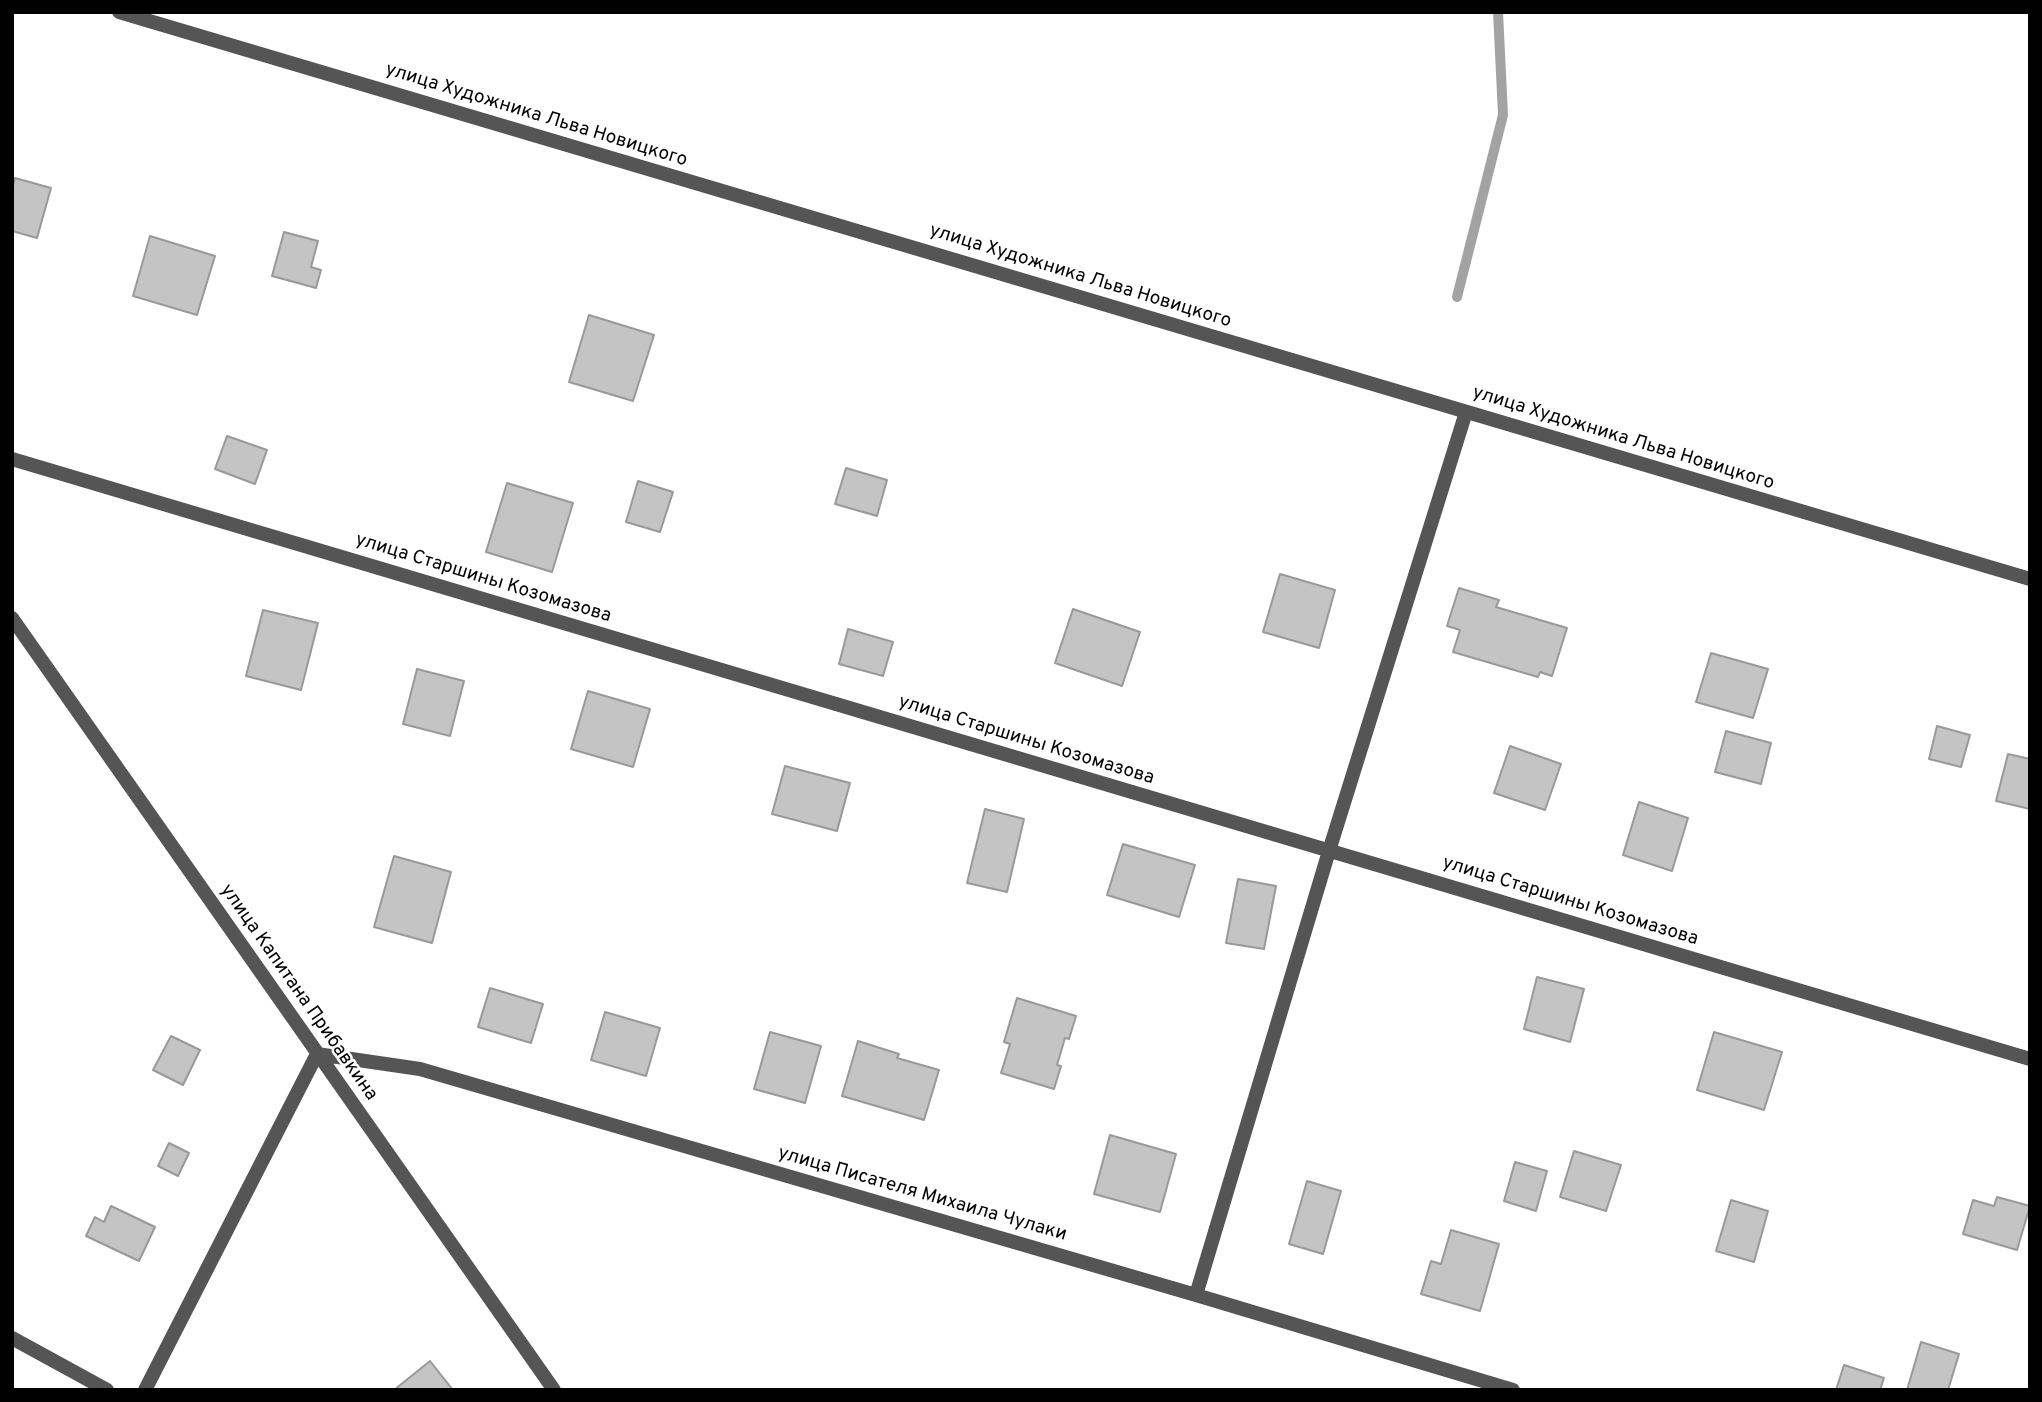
<!DOCTYPE html>
<html>
<head>
<meta charset="utf-8">
<style>
	body { margin:0 }
	#map { position:relative; width:2042px; height:1402px; overflow:hidden; background:#fff; font-family:Overpass,sans-serif }
	canvas { display:block }
	.frame { position:absolute; inset:0; border:14px solid #000; pointer-events:none }
</style>
</head>
<body>
<div id="map">
<canvas width="2042" height="1402"></canvas>
<div class="frame"></div>
</div>
<script>
const ctx = document.querySelector('canvas').getContext('2d');
ctx.lineJoin = 'round';
function shape(rows) {
  const path = new Path2D();
  for (const r of rows) {
    path.moveTo(r[0], r[1]);
    for (let i = 2; i < r.length; i += 2) path.lineTo(r[i], r[i + 1]);
  }
  return path;
}
function stroke(path, color, width, dash) {
  ctx.strokeStyle = color;
  ctx.lineWidth = width;
  ctx.lineCap = dash ? 'butt' : 'round';
  ctx.setLineDash(dash || []);
  ctx.stroke(path);
}
function fill(path, color) {
  ctx.fillStyle = color;
  ctx.fill(path, 'evenodd');
}
function write(font, color, halo, rows, align = 'center') {
  ctx.font = font + ' Overpass,sans-serif';
  ctx.lineWidth = 5;
  ctx.setLineDash([]);
  ctx.textBaseline = 'middle';
  ctx.strokeStyle = halo;
  ctx.fillStyle = color;
  for (const [text, x, y, turn = 0] of rows) {
    ctx.save();
    ctx.translate(x, y);
    ctx.rotate((+turn || 0) * Math.PI / 180);
    ctx.textAlign = isNaN(turn) ? turn : align;
    if (halo) ctx.strokeText(text, 0, 0);
    ctx.fillText(text, 0, 0);
    ctx.restore();
  }
}
stroke(shape([
	[1457,297,1503,115,1498,12]
]), '#a3a3a3', 10);
const building = shape([
	[15,178,51,188,37,238,12,231,12,189,15,178],
	[284,232,318,241,311,267,321,270,316,288,272,276,284,232],
	[150,236,215,256,197,315,133,296,150,236],
	[589,315,654,335,633,401,569,382,589,315],
	[227,436,267,450,255,484,215,469,227,436],
	[846,468,887,480,877,516,835,504,846,468],
	[638,481,673,492,660,532,626,522,638,481],
	[507,483,573,503,552,572,486,552,507,483],
	[1280,574,1335,590,1319,648,1263,632,1280,574],
	[1459,588,1499,600,1496,607,1567,628,1552,676,1540,672,1538,677,1453,652,1460,630,1447,626,1459,588],
	[1073,609,1140,632,1122,686,1055,663,1073,609],
	[263,610,318,623,301,690,246,676,263,610],
	[848,629,893,642,883,676,839,664,848,629],
	[1711,653,1768,669,1753,718,1696,702,1711,653],
	[417,669,464,681,450,736,403,724,417,669],
	[588,691,650,709,633,767,571,749,588,691],
	[1937,726,1970,735,1961,767,1929,759,1937,726],
	[1726,731,1771,743,1761,784,1715,772,1726,731],
	[1510,746,1561,764,1545,810,1494,793,1510,746],
	[2008,754,2030,759,2030,809,1996,801,2008,754],
	[785,766,850,783,837,831,772,814,785,766],
	[1639,802,1688,818,1672,871,1623,855,1639,802],
	[985,809,1024,819,1007,892,967,883,985,809],
	[1123,844,1195,865,1179,917,1107,895,1123,844],
	[394,856,451,872,432,943,374,927,394,856],
	[1238,879,1276,886,1264,949,1226,943,1238,879],
	[1537,977,1584,989,1570,1042,1524,1029,1537,977],
	[490,988,543,1004,531,1043,478,1027,490,988],
	[1017,998,1076,1016,1069,1039,1065,1038,1057,1065,1061,1066,1054,1089,1001,1073,1010,1044,1004,1042,1017,998],
	[605,1012,660,1028,646,1076,591,1060,605,1012],
	[770,1032,821,1046,805,1103,754,1089,770,1032],
	[1714,1032,1782,1052,1764,1110,1697,1090,1714,1032],
	[171,1036,200,1050,183,1085,153,1070,171,1036],
	[858,1041,899,1054,897,1058,939,1070,924,1120,842,1096,858,1041],
	[1110,1135,1176,1154,1160,1212,1094,1194,1110,1135],
	[169,1143,189,1153,178,1176,158,1166,169,1143],
	[1574,1151,1621,1165,1606,1211,1560,1197,1574,1151],
	[1515,1162,1547,1171,1536,1211,1504,1201,1515,1162],
	[1307,1181,1341,1191,1323,1254,1289,1244,1307,1181],
	[1997,1197,2030,1206,2017,1250,1963,1234,1973,1200,1994,1206,1997,1197],
	[1731,1200,1768,1211,1754,1262,1716,1251,1731,1200],
	[111,1206,155,1227,139,1261,86,1236,95,1217,104,1222,111,1206],
	[1451,1230,1499,1244,1480,1311,1421,1294,1431,1261,1441,1264,1451,1230],
	[1921,1342,1959,1354,1948,1390,1907,1390,1921,1342],
	[430,1361,453,1390,394,1390,430,1361],
	[1844,1365,1884,1378,1880,1390,1836,1390,1844,1365]
]);
fill(building, '#c4c4c4');
stroke(building, '#999', 2);
stroke(shape([
	[119,12,2030,579],
	[12,459,2030,1059],
	[12,618,554,1390],
	[1196,1295,1329,851,1466,412],
	[12,1338,107,1390],
	[145,1390,317,1054,420,1069,1196,1295,1513,1390]
]), '#555', 14);
write('19px', '#000', '#fff', [
	["улица Художника Льва Новицкого",536,116,17],
	["улица Художника Льва Новицкого",1080,277,17],
	["улица Художника Льва Новицкого",1623,439,17],
	["улица Старшины Козомазова",483,579,17],
	["улица Старшины Козомазова",1026,741,17],
	["улица Старшины Козомазова",1570,902,17],
	["улица Капитана Прибавкина",298,993,55],
	["улица Писателя Михаила Чулаки",922,1195,16]
]);
</script>
</body>
</html>
